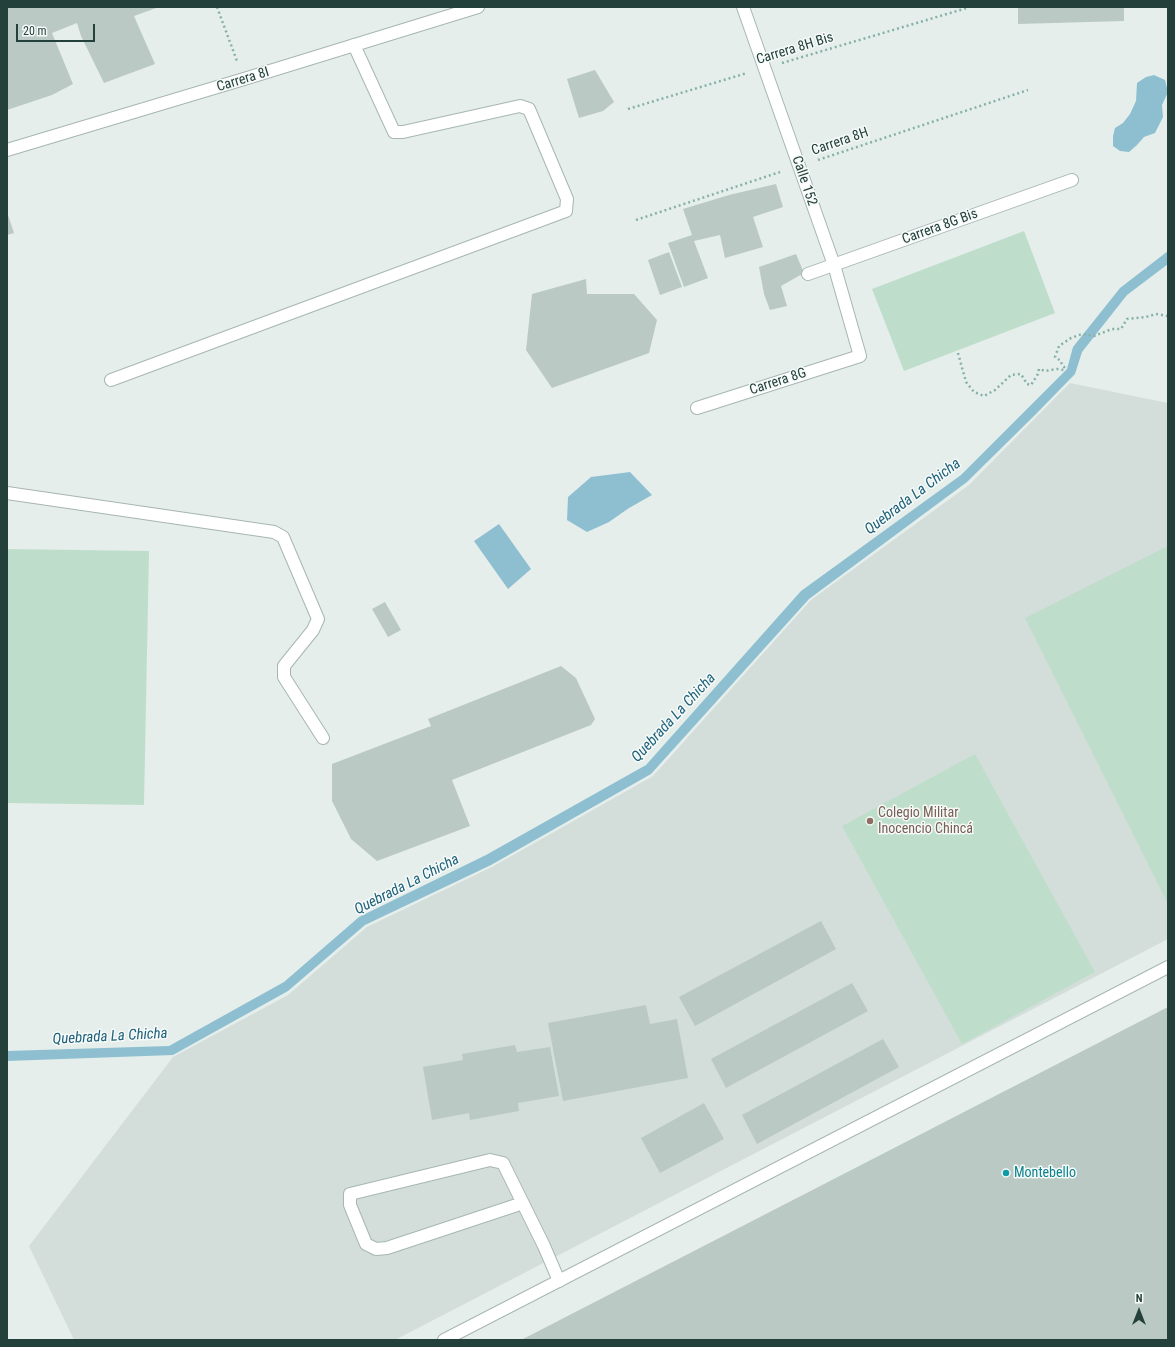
<!DOCTYPE html>
<html>
<head>
<meta charset="utf-8">
<style>
	body { margin:0 }
	#map { position:relative; width:1175px; height:1347px; overflow:hidden; background:#e5eeeb; font-family:"Roboto Condensed",sans-serif }
	canvas { display:block }
	.frame { position:absolute; inset:0; border:8px solid #24403b; pointer-events:none }
	.north { position:absolute; left:1119px; top:1291px; width:40px; height:40px; -webkit-text-stroke:3px #f6faf8; paint-order:stroke; rotate:0deg; font-size:11px; font-weight:700; line-height:16px; text-align:center; color:#24403b }
	.north::after { content:''; display:block; margin:auto; width:14px; height:18px; background:#24403b; clip-path:polygon(50% 0,100% 100%,50% 72%,0 100%) }
	.scale { position:absolute; left:16px; top:24px; width:79px; height:18px; box-sizing:border-box; border:2px solid #24403b; border-top:0; padding-left:5px; font-size:12px; line-height:14px; white-space:nowrap; color:#24403b; -webkit-text-stroke:3px #f6faf8; paint-order:stroke }
</style>
</head>
<body>
<div id="map">
<canvas width="1175" height="1347"></canvas>
<div class="frame"></div>
<div class="north">N</div>
<div class="scale">20 m</div>
</div>
<script>
const ctx = document.querySelector('canvas').getContext('2d');
ctx.lineJoin = 'round';
function fill(path, color) {
  ctx.fillStyle = color;
  ctx.fill(path, 'evenodd');
}
function shape(rows) {
  const path = new Path2D();
  for (const r of rows) {
    path.moveTo(r[0], r[1]);
    for (let i = 2; i < r.length; i += 2) path.lineTo(r[i], r[i + 1]);
  }
  return path;
}
function stroke(path, color, width, dash) {
  ctx.strokeStyle = color;
  ctx.lineWidth = width;
  ctx.lineCap = dash ? 'butt' : 'round';
  ctx.setLineDash(dash || []);
  ctx.stroke(path);
}
function write(font, color, halo, rows, align = 'center') {
  ctx.font = font + ' "Roboto Condensed",sans-serif';
  ctx.lineWidth = 3;
  ctx.setLineDash([]);
  ctx.textBaseline = 'middle';
  ctx.strokeStyle = halo;
  ctx.fillStyle = color;
  for (const [text, x, y, turn = 0] of rows) {
    ctx.save();
    ctx.translate(x, y);
    ctx.rotate((+turn || 0) * Math.PI / 180);
    ctx.textAlign = isNaN(turn) ? turn : align;
    if (halo) ctx.strokeText(text, 0, 0);
    ctx.fillText(text, 0, 0);
    ctx.restore();
  }
}
fill(shape([
	[1070,383,1168,403,1168,939,395,1340,74,1340,29,1246,173,1057,288,995,367,927,492,867,653,776,811,600,969,485]
]), '#d3deda');
fill(shape([
	[1024,231,1055,313,904,371,872,289],
	[1168,546,1168,904,1025,618],
	[7,549,149,551,144,805,7,803],
	[975,754,1095,972,962,1044,842,826]
]), '#bedecb');
fill(shape([
	[1154,75,1165,80,1168,92,1162,105,1163,117,1155,133,1144,137,1137,145,1129,152,1120,151,1113,146,1113,136,1115,128,1123,123,1130,114,1136,101,1137,83,1146,77],
	[1168,251,1168,264,1127,295,1082,352,1075,374,1036,414,967,482,809,599,651,774,491,865,365,925,288,991,173,1055,7,1061,7,1051,169,1046,284,982,359,917,486,855,646,765,801,591,961,475,1067,369,1073,347,1120,288],
	[630,472,652,495,629,508,609,522,587,532,567,520,568,497,591,477],
	[499,524,531,569,508,589,474,541]
]), '#8ebfd1');
fill(shape([
	[7,7,159,7,134,16,155,64,104,83,81,36,77,23,52,33,73,84,52,95,7,110],
	[1018,7,1124,7,1124,21,1018,24],
	[595,70,614,102,603,111,579,118,567,79],
	[776,184,783,207,753,217,763,247,725,258,720,235,694,241,708,278,684,287,668,243,692,235,683,209,729,195],
	[7,212,14,233,7,235],
	[669,252,682,287,660,295,648,260],
	[796,254,804,273,781,286,787,306,770,310,764,294,759,267],
	[586,279,587,294,634,294,657,320,649,353,552,388,526,350,532,294],
	[385,602,401,630,388,637,372,609],
	[561,666,576,678,595,719,591,725,452,780,470,826,377,861,351,839,332,801,332,764,431,726,428,719],
	[821,921,836,949,695,1026,679,997],
	[852,983,868,1011,726,1088,711,1059],
	[646,1005,650,1024,677,1019,688,1078,563,1101,548,1023],
	[1168,1007,1168,1340,521,1340],
	[883,1039,899,1067,757,1144,742,1115],
	[515,1045,517,1052,550,1047,559,1096,518,1103,519,1111,470,1120,469,1113,432,1120,423,1067,463,1060,462,1054],
	[704,1103,724,1139,660,1173,641,1138]
]), '#bac9c4');
const lane = shape([
	[111,380,566,211,567,199,529,109,520,106,403,132,394,132,354,45],
	[7,493,274,532,283,537,318,619,313,630,284,666,284,677,323,738],
	[523,1203,387,1248,376,1249,366,1244,350,1205,350,1194,490,1160,503,1163,544,1246,559,1281]
]);
const street = shape([
	[7,150,244,79,478,7],
	[808,274,1072,180],
	[697,408,860,356,834,265,743,7],
	[444,1340,1168,967]
]);
stroke(lane, '#a7b6b3', 14);
stroke(street, '#a7b6b3', 14);
stroke(shape([
	[217,7,237,61],
	[782,63,967,8],
	[628,109,747,73],
	[818,160,1028,90],
	[636,220,780,172],
	[958,353,966,382,974,392,984,396,995,390,1011,375,1021,374,1027,384,1031,385,1038,374,1039,369,1045,371,1057,369,1064,370,1065,368,1062,365,1061,361,1055,357,1059,346,1071,338,1082,334,1094,336,1112,329,1121,329,1127,319,1146,317,1156,314,1168,316]
]), '#86b1a8', 2.5, [2, 3]);
stroke(lane, '#fff', 12);
stroke(street, '#fff', 12);
for (const [x, y, r, color] of [
	[870,821,4,"#8d6e63"],
	[1006,1173,4,"#0f9aa8"]
]) {
  const dot = new Path2D();
  dot.arc(x, y, r, 0, 2 * Math.PI);
  ctx.fillStyle = color;
  ctx.fill(dot);
  stroke(dot, '#f6faf8', 1.5);
}
write('14px', '#24403b', '#f6faf8', [
	["Carrera 8H Bis",795,49,-17],
	["Carrera 8I",243,80,-17],
	["Carrera 8H",840,142,-19],
	["Calle 152",804,181,71],
	["Carrera 8G Bis",940,227,-20],
	["Carrera 8G",778,382,-18]
]);
write('14px', '#785e54', '#f6faf8', [
	["Colegio Militar",878,813],
	["Inocencio Chincá",878,829]
], 'left');
write('14px', '#0d838f', '#f6faf8', [
	["Montebello",1014,1173]
], 'left');
write('italic 15px', '#1e617b', '#f6faf8', [
	["Quebrada La Chicha",913,497,-37],
	["Quebrada La Chicha",674,718,-47],
	["Quebrada La Chicha",407,885,-27],
	["Quebrada La Chicha",110,1037,-3]
]);
</script>
</body>
</html>
